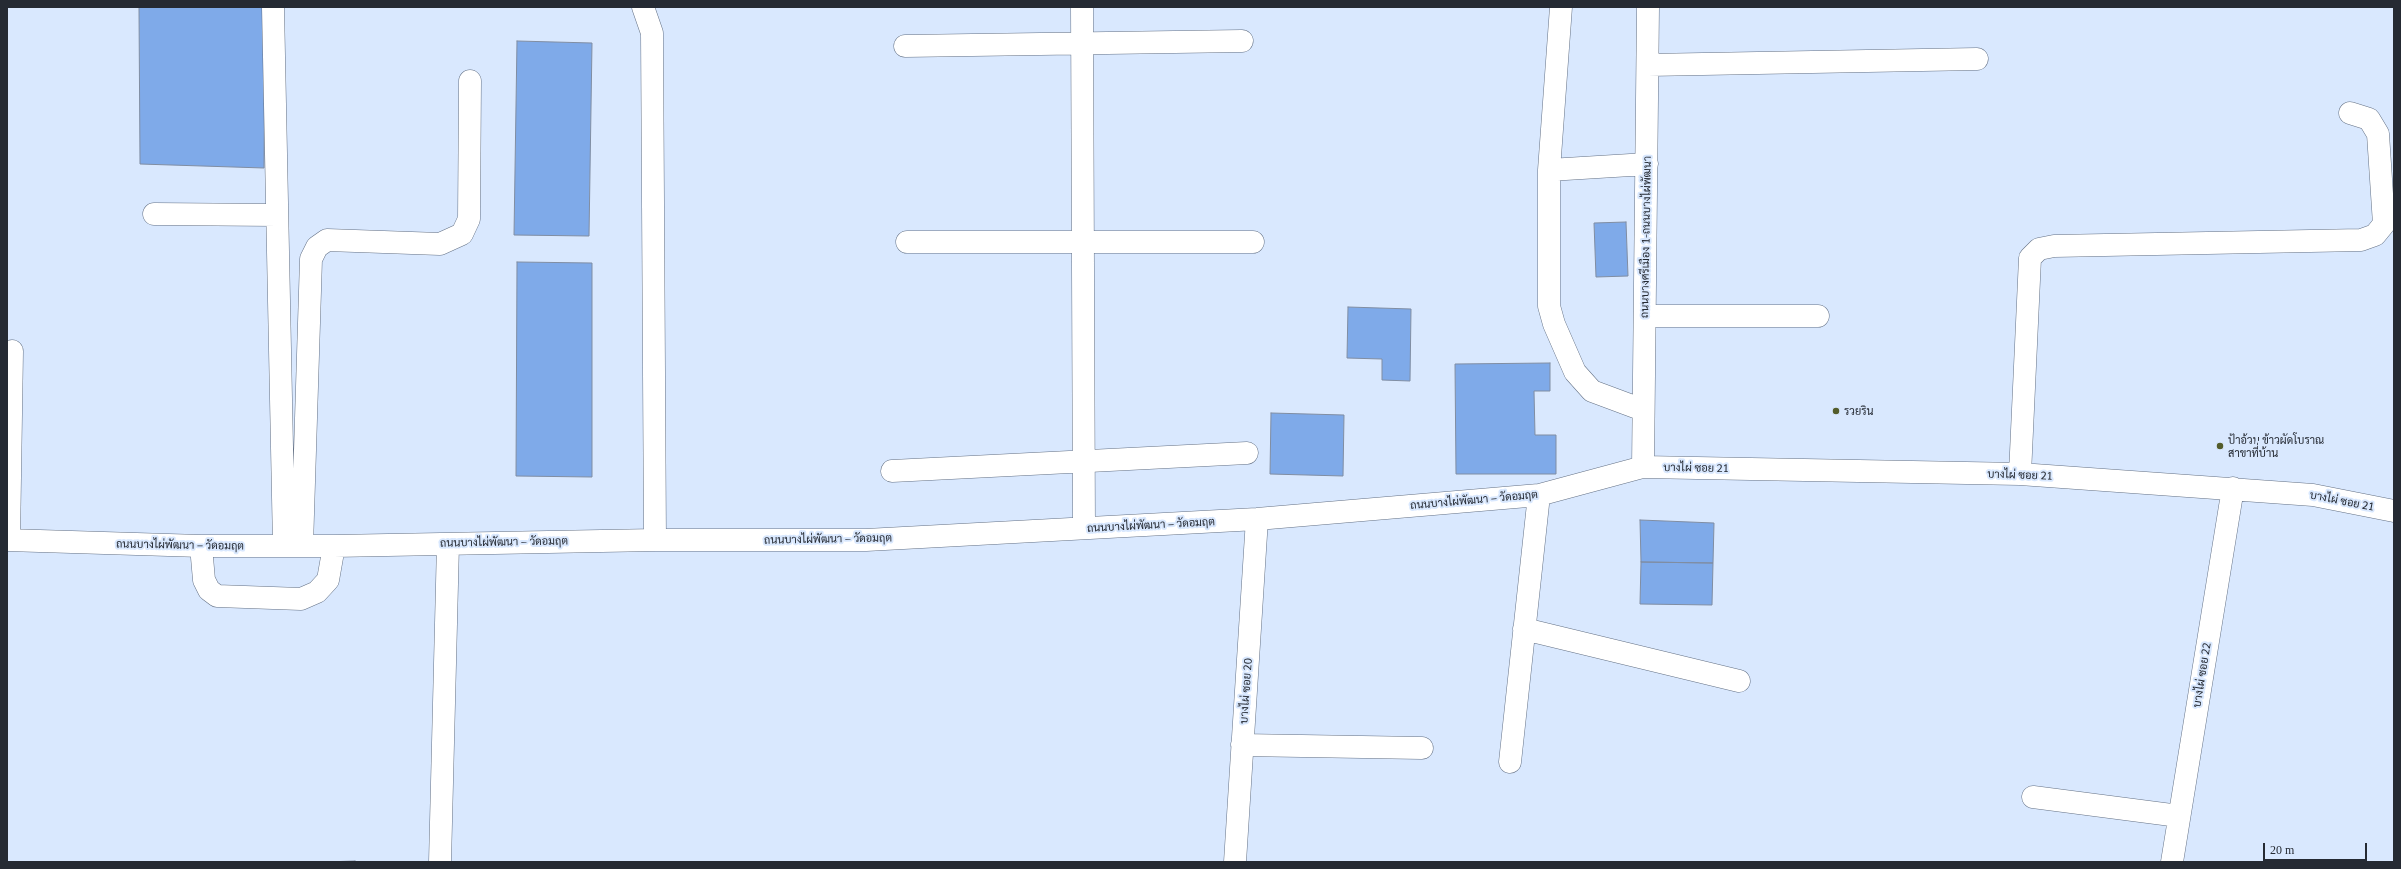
<!DOCTYPE html>
<html>
<head>
<meta charset="utf-8">
<style>
	body { margin:0 }
	#map { position:relative; width:2401px; height:869px; overflow:hidden; background:#d9e8fe; font-family:Georgia,serif }
	canvas { display:block }
	.frame { position:absolute; inset:0; border:8px solid #252a33; pointer-events:none }
	.scale { position:absolute; left:2263px; top:843px; width:104px; height:18px; box-sizing:border-box; border:2px solid #252a33; border-top:0; padding-left:5px; font-size:12px; line-height:14px; white-space:nowrap; color:#252a33; -webkit-text-stroke:3px #d9e8fe; paint-order:stroke }
</style>
</head>
<body>
<div id="map">
<canvas width="2401" height="869"></canvas>
<div class="frame"></div>
<div class="scale">20 m</div>
</div>
<script>
const ctx = document.querySelector('canvas').getContext('2d');
ctx.lineJoin = 'round';
function fill(path, color) {
  ctx.fillStyle = color;
  ctx.fill(path, 'evenodd');
}
function shape(rows) {
  const path = new Path2D();
  for (const r of rows) {
    path.moveTo(r[0], r[1]);
    for (let i = 2; i < r.length; i += 2) path.lineTo(r[i], r[i + 1]);
  }
  return path;
}
function stroke(path, color, width, dash) {
  ctx.strokeStyle = color;
  ctx.lineWidth = width;
  ctx.lineCap = dash ? 'butt' : 'round';
  ctx.setLineDash(dash || []);
  ctx.stroke(path);
}
function write(font, color, halo, rows, align = 'center') {
  ctx.font = font + ' Georgia,Sarabun,serif';
  ctx.lineWidth = 4;
  ctx.setLineDash([]);
  ctx.textBaseline = 'middle';
  ctx.strokeStyle = halo;
  ctx.fillStyle = color;
  for (const [text, x, y, turn = 0] of rows) {
    ctx.save();
    ctx.translate(x, y);
    ctx.rotate((+turn || 0) * Math.PI / 180);
    ctx.textAlign = isNaN(turn) ? turn : align;
    if (halo) ctx.strokeText(text, 0, 0);
    ctx.fillText(text, 0, 0);
    ctx.restore();
  }
}
const building = shape([
	[139,7,265,7,264,168,140,164,139,7],
	[517,41,592,43,589,236,514,235,517,41],
	[1626,222,1628,276,1596,277,1594,223,1626,222],
	[517,262,592,263,592,477,516,476,517,262],
	[1348,307,1411,309,1410,381,1382,380,1382,359,1347,358,1348,307],
	[1550,363,1550,391,1534,391,1535,435,1556,435,1556,474,1456,474,1455,364,1550,363],
	[1271,413,1344,415,1343,476,1270,474,1271,413],
	[1640,520,1714,523,1713,563,1641,562,1640,520],
	[1641,562,1713,563,1712,605,1640,604,1641,562],
	[355,861,355,862,324,862,355,861]
]);
fill(building, '#7faae9');
stroke(building, '#808da2', 1);
const minor = shape([
	[273,7,284,545],
	[643,7,652,33,655,540],
	[1082,7,1084,528],
	[1561,7,1549,170,1549,306,1554,324,1575,372,1592,391,1643,410],
	[905,46,1242,41],
	[1648,65,1977,59],
	[1549,170,1647,164],
	[154,214,277,215],
	[907,242,1253,242],
	[1645,316,1818,316],
	[1643,467,1648,7],
	[892,471,1247,453],
	[2020,474,2030,258,2039,249,2054,246,2361,240,2375,235,2384,224,2378,134,2369,119,2350,113],
	[7,540,201,546,334,546,655,540,866,540,1257,519,1539,495,1643,467,2020,474,2313,495,2394,511],
	[9,540,12,351],
	[201,546,204,580,209,590,217,596,301,599,317,592,328,580,334,546],
	[302,546,311,259,317,247,327,240,440,244,462,234,469,219,470,81],
	[1524,629,1739,681],
	[1242,745,1422,748],
	[1510,762,1539,495],
	[2033,797,2179,816],
	[440,862,448,544],
	[1235,862,1257,519],
	[2172,862,2233,488]
]);
stroke(minor, '#647185', 23);
stroke(minor, '#fff', 22);
for (const [x, y, r, color] of [
	[1836,411,4,"#535c2b"],
	[2220,446,4,"#535c2b"]
]) {
  const dot = new Path2D();
  dot.arc(x, y, r, 0, 2 * Math.PI);
  ctx.fillStyle = color;
  ctx.fill(dot);
  stroke(dot, '#d9e8fe', 1.5);
}
write('11px', '#252a33', '#d9e8fe', [
	["ถนนบางศรีเมือง 1-ถนนบางไผ่พัฒนา",1646,237,-89],
	["บางไผ่ ซอย 21",1696,468,1],
	["บางไผ่ ซอย 21",2020,475,2],
	["ถนนบางไผ่พัฒนา – วัดอมฤต",1474,500,-5],
	["บางไผ่ ซอย 21",2342,501,11],
	["ถนนบางไผ่พัฒนา – วัดอมฤต",1151,525,-3],
	["ถนนบางไผ่พัฒนา – วัดอมฤต",828,539,-1],
	["ถนนบางไผ่พัฒนา – วัดอมฤต",504,542,-1],
	["ถนนบางไผ่พัฒนา – วัดอมฤต",180,545,1],
	["บางไผ่ ซอย 22",2202,675,-81],
	["บางไผ่ ซอย 20",1246,691,-86]
]);
write('11px', '#252a33', '#d9e8fe', [
	["รวยริน",1844,411],
	["ป้าอ้วน ข้าวผัดโบราณ",2228,440],
	["สาขาที่บ้าน",2228,453]
], 'left');
</script>
</body>
</html>
